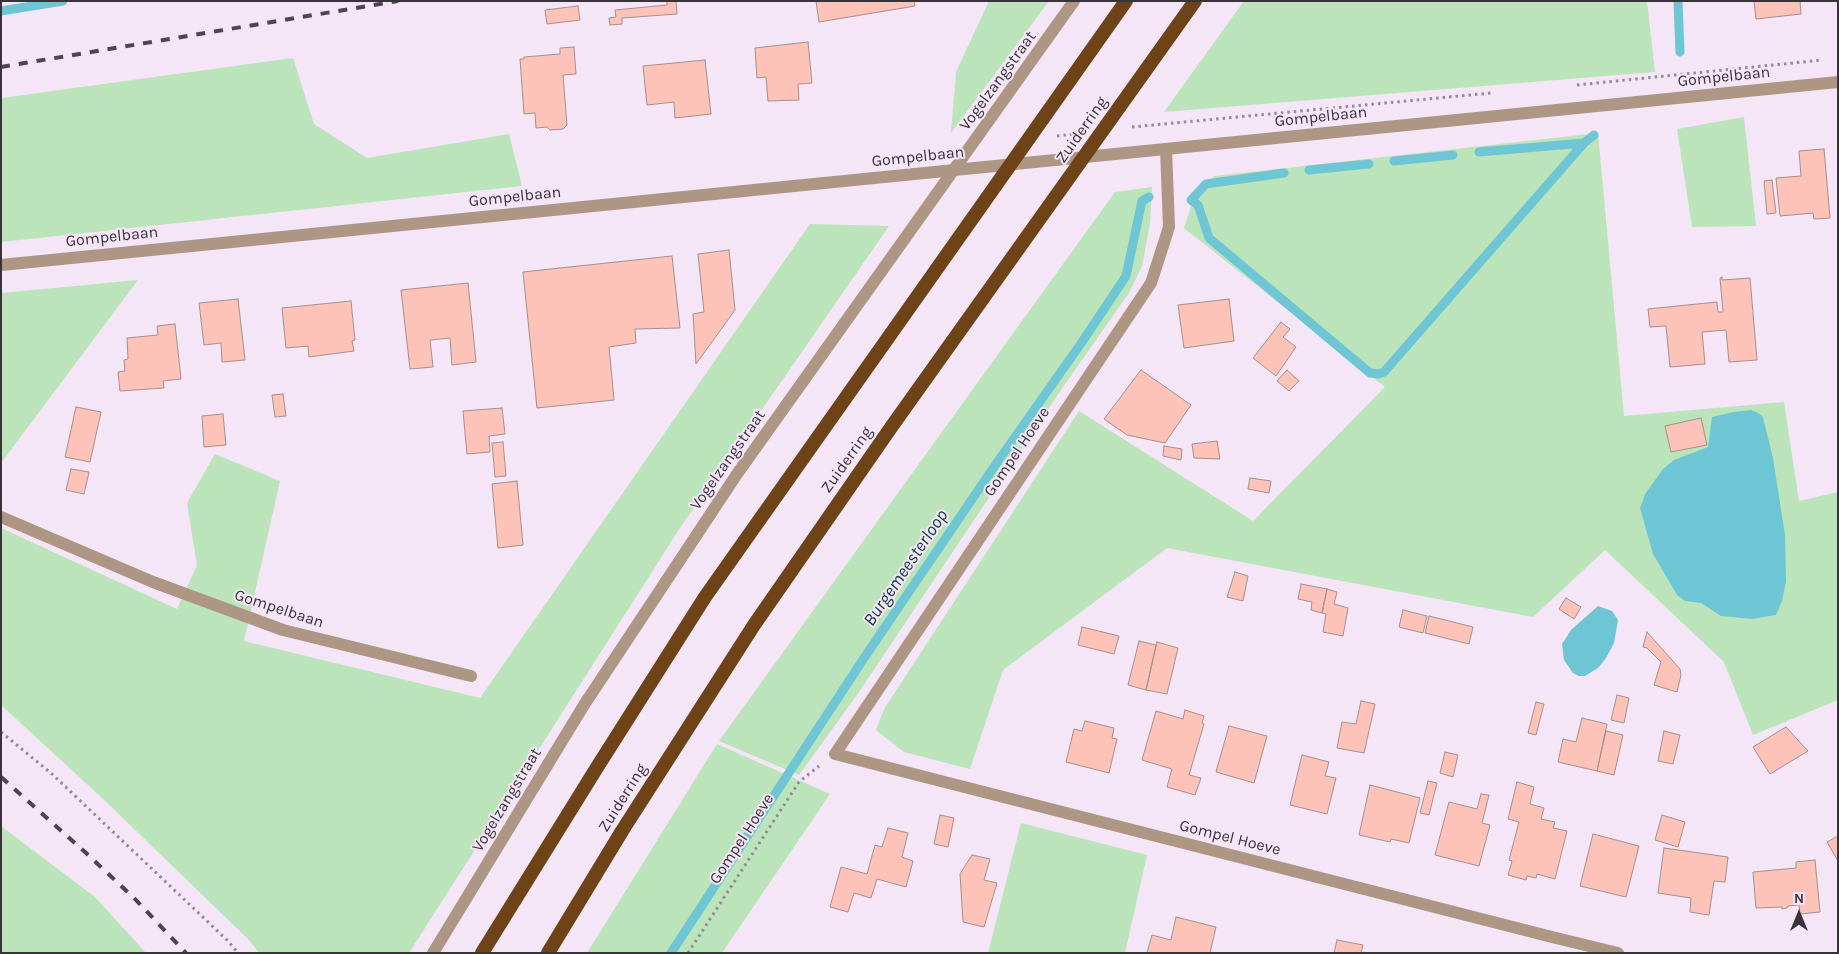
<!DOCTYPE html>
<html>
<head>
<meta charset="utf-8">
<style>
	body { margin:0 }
	#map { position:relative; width:1839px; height:954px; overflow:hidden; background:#f4e5f7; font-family:Karla,sans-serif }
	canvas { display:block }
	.frame { position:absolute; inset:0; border:2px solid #383239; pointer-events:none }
	.north { position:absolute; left:1774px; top:889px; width:50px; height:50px; -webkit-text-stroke:4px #f4e5f7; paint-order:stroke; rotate:0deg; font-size:14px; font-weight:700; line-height:20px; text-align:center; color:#383239 }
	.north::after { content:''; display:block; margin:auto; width:18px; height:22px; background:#383239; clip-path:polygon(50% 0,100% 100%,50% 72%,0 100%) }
</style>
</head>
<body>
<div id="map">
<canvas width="1839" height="954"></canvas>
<div class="frame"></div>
<div class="north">N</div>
</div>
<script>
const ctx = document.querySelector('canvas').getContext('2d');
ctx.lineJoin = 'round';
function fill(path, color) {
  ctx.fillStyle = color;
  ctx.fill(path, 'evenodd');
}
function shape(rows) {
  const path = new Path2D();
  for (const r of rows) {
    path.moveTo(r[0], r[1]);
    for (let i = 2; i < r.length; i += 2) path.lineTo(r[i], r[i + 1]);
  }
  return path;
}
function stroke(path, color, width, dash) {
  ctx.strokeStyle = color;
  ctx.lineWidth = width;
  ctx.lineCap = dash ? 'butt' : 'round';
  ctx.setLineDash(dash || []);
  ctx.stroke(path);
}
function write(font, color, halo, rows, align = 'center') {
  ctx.font = font + ' Karla,sans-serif';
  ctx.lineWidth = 4;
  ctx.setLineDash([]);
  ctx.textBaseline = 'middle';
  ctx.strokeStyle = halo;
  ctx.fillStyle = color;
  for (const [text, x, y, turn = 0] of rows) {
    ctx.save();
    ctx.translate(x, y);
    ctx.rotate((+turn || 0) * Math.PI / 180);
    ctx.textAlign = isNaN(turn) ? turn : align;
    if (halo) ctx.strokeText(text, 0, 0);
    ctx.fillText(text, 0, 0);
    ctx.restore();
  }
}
fill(shape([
	[989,1,1049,1,951,133,956,72],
	[1244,1,1647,1,1655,72,1164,112],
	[293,58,314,124,367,158,509,134,522,186,1,242,1,98],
	[1744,117,1756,226,1692,227,1677,129],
	[1598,133,1624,416,1784,402,1799,501,1838,492,1838,700,1753,735,1724,662,1605,550,1533,617,1167,548,1003,670,970,769,904,752,876,730,884,709,1079,411,1253,521,1385,387,1184,228,1194,197,1214,176],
	[1152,187,1150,224,1142,266,1129,293,1063,387,859,692,799,775,719,741,1115,192],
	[810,224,889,226,678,531,409,953,259,953,249,940,101,797,1,705,1,528,177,609,197,565,187,503,215,454,280,481,244,641,480,698],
	[138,280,1,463,1,293],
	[717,744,830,794,722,953,587,953],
	[1021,823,1147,855,1125,953,988,953],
	[1,826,95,897,146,953,1,953]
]), '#bbe4bb');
fill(shape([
	[1751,410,1758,413,1763,417,1773,458,1785,535,1786,582,1782,601,1776,615,1752,619,1721,616,1701,603,1685,601,1677,595,1653,554,1640,508,1645,494,1663,469,1674,460,1708,447,1712,417,1733,412],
	[1598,606,1612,611,1618,620,1614,643,1606,658,1598,668,1585,676,1579,676,1573,673,1564,660,1562,644,1571,630]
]), '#6ec6d5');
stroke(shape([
	[1678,1,1680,52],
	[1,11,63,1],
	[1479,152,1584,143,1594,135],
	[1394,161,1453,155],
	[1309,170,1369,164],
	[1284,173,1206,184,1191,200,1198,205,1209,238,1370,373,1378,374,1384,372,1584,143],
	[671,953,864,658,996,464,1082,342,1126,276,1142,201,1149,197]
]), '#6ec6d5', 9);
const building = shape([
	[667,1,676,1,677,14,622,18,622,24,610,25,609,18,616,17,615,10,667,5,667,1],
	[816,1,914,1,915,6,819,22,816,1],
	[1754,1,1800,1,1801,14,1756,19,1754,1],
	[578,6,580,20,547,24,545,10,578,6],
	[808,42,812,83,798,84,799,100,768,101,766,77,757,78,755,48,808,42],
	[574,47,576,74,563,75,567,125,563,129,550,130,547,127,536,128,535,113,524,114,520,59,524,59,524,57,560,54,560,48,574,47],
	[705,60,711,114,675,118,674,102,647,105,643,66,705,60],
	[1824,149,1830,218,1814,219,1813,213,1780,216,1776,178,1801,176,1799,151,1824,149],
	[1772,180,1776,213,1767,214,1764,181,1772,180],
	[729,250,735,310,696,364,693,314,704,312,698,254,729,250],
	[672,256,680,328,635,329,636,343,609,347,614,400,537,408,523,272,672,256],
	[1722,277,1722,280,1750,278,1757,360,1729,362,1726,330,1702,332,1705,364,1670,367,1666,326,1650,327,1648,309,1717,302,1718,312,1723,312,1720,278,1722,277],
	[468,283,476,362,452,365,450,338,430,340,433,367,410,369,401,290,468,283],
	[238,299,245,360,222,362,221,343,204,345,199,303,238,299],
	[1229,299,1234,341,1184,348,1178,305,1229,299],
	[351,301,355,340,352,341,354,351,309,357,308,346,286,348,282,308,351,301],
	[1281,322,1290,329,1283,337,1296,347,1276,376,1253,358,1281,322],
	[175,324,181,379,163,381,164,388,120,391,118,372,125,371,124,360,128,359,127,338,158,335,157,326,175,324],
	[1141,370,1191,405,1165,443,1127,435,1104,419,1141,370],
	[1287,370,1299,381,1289,391,1277,381,1287,370],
	[283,394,286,416,275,417,272,395,283,394],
	[76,407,101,412,90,462,65,457,76,407],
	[502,408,505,434,489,436,490,452,467,454,463,411,502,408],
	[223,414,226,445,204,447,202,416,223,414],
	[1701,418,1707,445,1671,452,1665,426,1701,418],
	[1217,441,1220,459,1194,458,1192,444,1217,441],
	[503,442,506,476,495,477,492,443,503,442],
	[1164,446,1182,449,1181,460,1163,456,1164,446],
	[71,469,89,472,84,494,66,490,71,469],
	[1250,478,1271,481,1269,493,1248,489,1250,478],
	[517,481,523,545,498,548,492,484,517,481],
	[1235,572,1248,576,1243,601,1227,597,1235,572],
	[1301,584,1327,589,1322,613,1311,610,1312,602,1298,599,1301,584],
	[1327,589,1337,592,1334,604,1348,608,1343,636,1323,632,1326,614,1322,613,1327,589],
	[1566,598,1581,607,1574,619,1559,609,1566,598],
	[1403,610,1427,616,1423,633,1399,627,1403,610],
	[1429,616,1473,627,1469,644,1425,633,1429,616],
	[1082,627,1119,636,1114,654,1078,645,1082,627],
	[1647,632,1680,669,1681,675,1677,692,1654,685,1661,662,1647,648,1643,647,1647,632],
	[1139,641,1156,645,1146,690,1128,685,1139,641],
	[1157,642,1178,648,1167,694,1146,690,1157,642],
	[1617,695,1629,698,1624,723,1611,720,1617,695],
	[1361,701,1375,704,1364,753,1337,748,1342,722,1356,724,1361,701],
	[1536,702,1544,704,1536,735,1528,733,1536,702],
	[1185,710,1204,716,1202,723,1204,724,1189,775,1201,778,1195,795,1167,787,1172,769,1142,760,1156,711,1183,719,1185,710],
	[1582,718,1607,724,1597,771,1558,762,1563,739,1576,742,1582,718],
	[1085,721,1114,728,1112,738,1117,739,1109,773,1066,762,1074,729,1082,731,1085,721],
	[1229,726,1267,736,1254,783,1216,772,1229,726],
	[1786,727,1808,751,1770,774,1753,747,1786,727],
	[1606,731,1623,735,1614,775,1597,771,1606,731],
	[1664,731,1680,735,1673,764,1658,761,1664,731],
	[1445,752,1458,755,1453,777,1440,773,1445,752],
	[1302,755,1329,762,1325,776,1336,778,1327,814,1290,805,1302,755],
	[1428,781,1437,783,1429,815,1420,813,1428,781],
	[1517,782,1534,787,1530,804,1544,808,1541,819,1555,822,1553,828,1567,831,1555,879,1537,874,1536,878,1527,876,1526,880,1508,875,1512,861,1509,860,1519,822,1508,819,1517,782],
	[1370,785,1420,798,1409,843,1391,839,1390,842,1359,835,1370,785],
	[1481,794,1489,795,1482,823,1490,825,1479,866,1435,855,1449,802,1477,809,1481,794],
	[940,815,954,818,948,847,934,844,940,815],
	[1662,815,1685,822,1678,847,1655,840,1662,815],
	[888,828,908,833,902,857,913,861,906,887,877,879,871,898,854,893,848,912,830,907,841,867,867,874,875,845,882,847,888,828],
	[1593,834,1639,846,1626,897,1580,886,1593,834],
	[1838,836,1838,861,1827,842,1838,836],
	[1664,848,1728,857,1725,882,1714,881,1709,915,1690,912,1691,898,1658,893,1664,848],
	[972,855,990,859,984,880,997,883,984,927,963,922,960,874,972,855],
	[1815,860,1820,912,1800,914,1799,905,1788,906,1787,908,1782,909,1782,907,1756,908,1753,872,1796,868,1796,862,1815,860],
	[1176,917,1216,927,1210,953,1147,953,1152,935,1171,940,1176,917],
	[1337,940,1363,945,1361,953,1334,953,1337,940]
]);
fill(building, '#fdc2b8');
stroke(building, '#a68f8b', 1);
stroke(shape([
	[1577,85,1822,60],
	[1132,127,1491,93],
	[1057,136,1073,134],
	[1,732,52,774,228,941,238,953],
	[688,953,799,782,819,766]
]), '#958a97', 3, [2.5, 4]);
stroke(shape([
	[1166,149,1169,227,1151,283,835,754,1552,937,1618,953],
	[1,517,153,582,283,630,471,676],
	[433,953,584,705,737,474,1074,1]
]), '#ad9683', 12);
stroke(shape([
	[1,265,1838,82]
]), '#ad9683', 12);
stroke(shape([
	[482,953,596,769,705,597,1126,1],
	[548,953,622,831,754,625,892,426,1195,1]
]), '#6e4317', 14);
stroke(shape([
	[1,67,398,1],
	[1,777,85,852,135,899,186,953]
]), '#4c454d', 4, [9, 9]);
write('16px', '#383239', '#f4e5f7', [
	["Gompelbaan",1724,77,-6],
	["Vogelzangstraat",998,81,-54],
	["Gompelbaan",1321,117,-6],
	["Zuiderring",1082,130,-55],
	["Gompelbaan",918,157,-6],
	["Gompelbaan",515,197,-6],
	["Gompelbaan",112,237,-6],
	["Gompel Hoeve",1017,452,-56],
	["Vogelzangstraat",728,460,-55],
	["Zuiderring",847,460,-55],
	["Gompelbaan",279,609,18],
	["Zuiderring",623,798,-58],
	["Vogelzangstraat",507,800,-59],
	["Gompel Hoeve",1230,838,14],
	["Gompel Hoeve",742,839,-57]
]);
write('italic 18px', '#0f3a40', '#f4e5f7', [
	["Burgemeesterloop",906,568,-56]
]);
</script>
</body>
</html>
